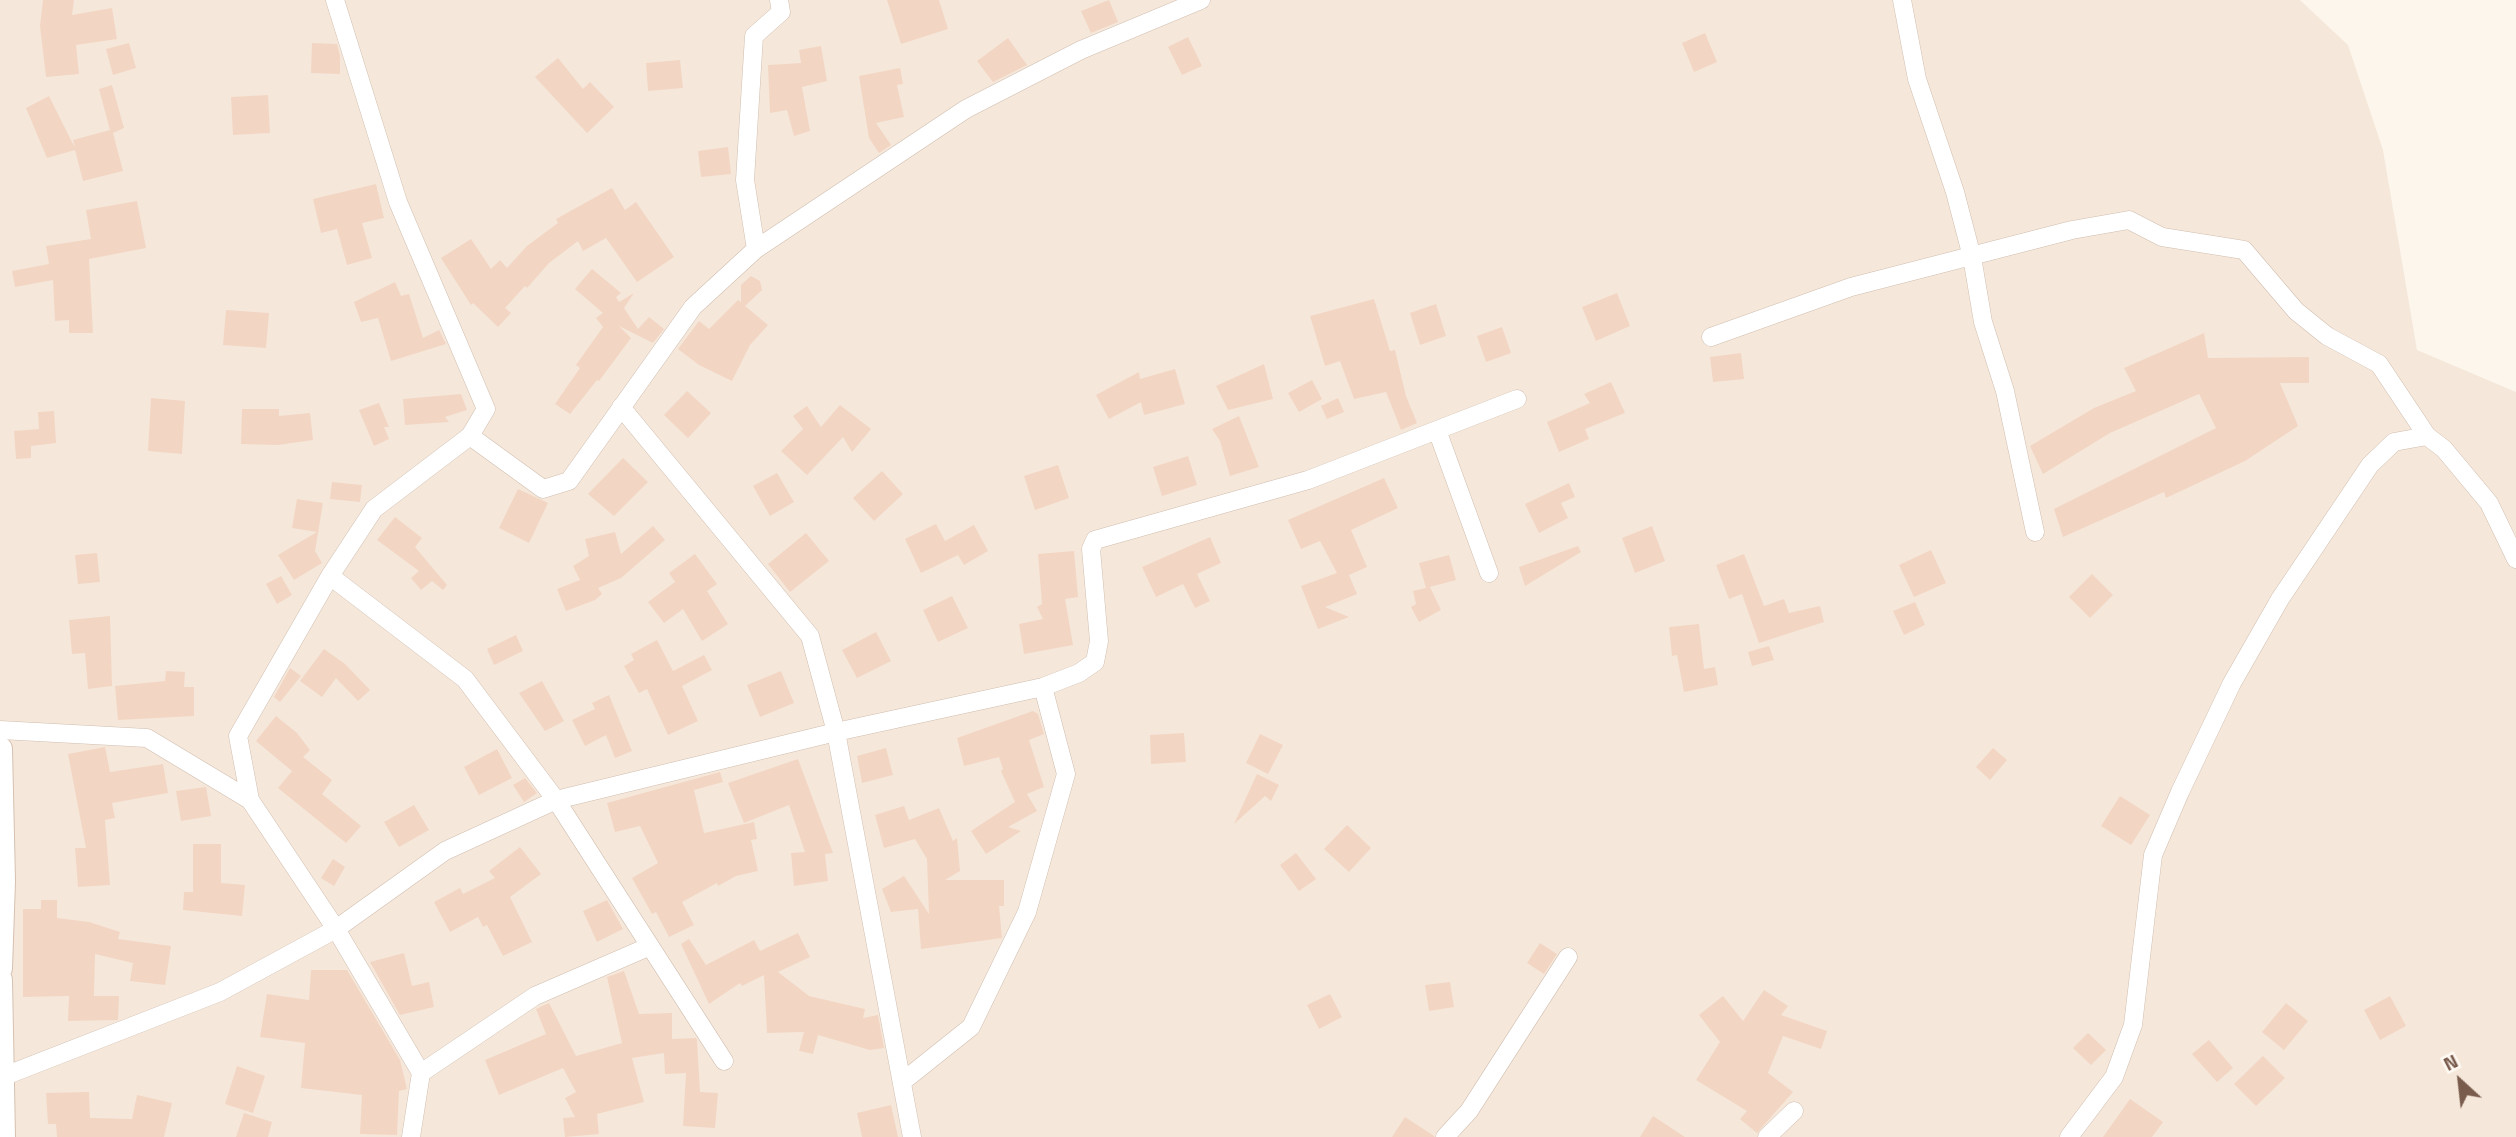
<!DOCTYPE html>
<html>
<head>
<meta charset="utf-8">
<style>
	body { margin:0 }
	#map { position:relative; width:2516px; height:1137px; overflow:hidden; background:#fdf6ec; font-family:"Titillium Web",sans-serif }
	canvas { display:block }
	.north { position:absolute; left:2425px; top:1046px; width:70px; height:70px; -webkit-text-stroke:5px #fffaf3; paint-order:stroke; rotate:333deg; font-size:19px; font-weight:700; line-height:28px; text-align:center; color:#7a5c4d }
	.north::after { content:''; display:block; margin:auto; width:24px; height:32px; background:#7a5c4d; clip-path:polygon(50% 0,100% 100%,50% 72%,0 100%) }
</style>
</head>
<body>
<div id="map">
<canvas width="2516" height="1137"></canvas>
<div class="north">N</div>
</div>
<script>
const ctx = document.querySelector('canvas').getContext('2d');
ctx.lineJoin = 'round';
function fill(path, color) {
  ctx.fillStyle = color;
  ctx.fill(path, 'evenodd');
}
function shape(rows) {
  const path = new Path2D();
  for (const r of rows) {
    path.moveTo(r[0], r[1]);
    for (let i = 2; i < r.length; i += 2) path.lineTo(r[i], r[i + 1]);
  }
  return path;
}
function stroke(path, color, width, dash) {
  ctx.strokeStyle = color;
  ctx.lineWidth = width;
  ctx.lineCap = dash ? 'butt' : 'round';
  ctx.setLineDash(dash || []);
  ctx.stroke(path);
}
fill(shape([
	[0,0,2300,0,2348,45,2383,150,2417,350,2516,392,2516,1137,0,1137]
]), '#f5e8da');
fill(shape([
	[43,0,74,0,72,15,112,8,117,39,76,45,79,74,46,77,40,26],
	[887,0,939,0,948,29,901,44],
	[1109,0,1118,22,1091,33,1081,11],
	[1705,33,1717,62,1694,72,1682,43],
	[1188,37,1202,66,1182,75,1168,47],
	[1008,38,1027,65,993,82,977,61],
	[129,43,136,68,113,75,106,49],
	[312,43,337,44,340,56,340,74,311,73],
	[821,46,827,81,802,87,810,131,794,136,787,110,770,113,768,65,801,63,799,50],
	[558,58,583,89,590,82,614,107,587,133,535,77],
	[680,60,683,88,648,91,646,63],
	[900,68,903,84,897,85,904,117,876,123,891,145,879,153,869,138,859,76],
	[112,85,124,128,113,133,123,171,83,181,75,150,47,158,26,108,49,96,75,148,73,140,110,130,99,89],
	[268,95,270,133,233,135,231,97],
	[728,147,731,174,701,177,698,151],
	[376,184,384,218,362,223,372,258,347,265,337,229,321,233,313,199],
	[612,188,625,210,636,202,674,257,637,282,606,238,583,251,578,241,549,263,527,288,525,286,505,308,511,313,498,327,473,303,471,305,441,258,471,239,491,269,500,260,507,268,527,246,558,223,556,219],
	[137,201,146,248,89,259,93,333,69,333,69,320,55,321,53,280,15,287,12,271,49,264,46,246,91,239,86,210],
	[592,269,621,293,616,297,619,302,634,293,624,308,638,329,649,317,664,329,653,343,619,326,631,338,599,381,597,380,570,414,555,404,580,368,576,365,603,327,596,318,603,313,575,289],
	[751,276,760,281,762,290,745,306,768,325,750,345,732,381,699,365,678,349,699,321,709,329,738,300,741,302,741,285],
	[395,282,401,296,409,294,423,338,439,330,446,344,391,361,378,318,361,322,354,302],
	[1617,293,1630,326,1596,341,1582,307],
	[1374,299,1390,351,1395,350,1406,396,1417,423,1401,430,1386,392,1354,399,1340,361,1325,366,1310,316],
	[1436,304,1446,336,1420,345,1410,313],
	[226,310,269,313,266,348,223,345],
	[1502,327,1511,353,1486,362,1477,336],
	[2204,333,2208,358,2309,357,2309,383,2280,383,2298,426,2245,461,2166,498,2164,492,2063,537,2054,509,2216,428,2199,394,2110,433,2043,474,2030,446,2094,408,2136,391,2124,368],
	[1741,353,1744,379,1713,382,1710,357],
	[1264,364,1273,399,1228,410,1216,386],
	[1175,369,1185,404,1144,415,1141,402,1109,419,1096,395,1139,372,1140,379],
	[1312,380,1322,399,1299,412,1288,393],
	[1611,382,1625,413,1585,429,1589,439,1559,452,1547,422,1590,403,1584,394],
	[687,391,711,413,688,438,664,415],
	[461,394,467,410,445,417,449,422,405,425,403,399],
	[151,398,185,401,182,454,148,451],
	[1338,398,1344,412,1327,419,1321,406],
	[379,403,389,427,384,427,389,439,374,446,359,410],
	[840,405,871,429,852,452,843,437,807,475,781,451,803,429,793,416,807,406,821,427],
	[242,409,279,409,279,416,310,413,313,440,278,445,241,444],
	[54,411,56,443,31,446,31,458,16,459,14,431,39,429,38,412],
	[1239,416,1259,467,1230,476,1220,441,1212,429],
	[1188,456,1197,485,1162,496,1153,467],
	[623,458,648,482,614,516,588,494],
	[1058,465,1069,498,1035,510,1024,476],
	[882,471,903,494,874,521,853,498],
	[777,473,794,502,770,516,753,486],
	[1384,478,1398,508,1351,530,1367,567,1349,575,1357,594,1325,607,1349,617,1318,629,1301,586,1337,573,1320,541,1301,549,1288,520],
	[332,482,362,485,360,502,330,499],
	[1569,483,1575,497,1561,503,1568,518,1539,533,1525,504],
	[518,489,548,503,529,543,499,528],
	[297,499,323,503,315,551,322,563,294,580,278,555,317,532,292,528],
	[395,517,422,538,415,547,447,585,443,590,432,581,421,590,411,578,419,571,377,540],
	[936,524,945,541,974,525,988,551,964,565,958,555,921,573,905,539],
	[653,526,665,540,621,578,598,588,602,594,595,600,566,611,557,589,580,580,573,566,589,556,585,539,615,532,621,554],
	[1652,526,1665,561,1635,573,1622,538],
	[806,533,829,561,790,592,768,564],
	[1210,537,1221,563,1197,574,1210,601,1195,608,1183,584,1156,597,1142,567],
	[1578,546,1581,552,1525,586,1519,567],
	[1931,550,1946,583,1914,597,1899,565],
	[1074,551,1078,597,1065,599,1073,645,1024,654,1019,624,1043,619,1037,607,1042,604,1038,554],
	[97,553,100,582,78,584,75,555],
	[695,554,717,584,707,591,728,624,702,641,683,609,664,623,648,602,675,582,669,573],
	[1744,554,1764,606,1784,599,1789,613,1820,606,1824,622,1759,643,1742,594,1729,599,1716,565],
	[1449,555,1456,580,1426,588,1419,563],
	[2092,574,2113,595,2090,618,2069,597],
	[281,576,292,595,277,604,266,584],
	[1430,587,1441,610,1419,622,1411,607,1416,604,1413,591],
	[952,596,968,628,938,642,923,610],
	[1915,602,1925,625,1904,635,1893,611],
	[110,616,112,686,88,689,85,653,72,654,69,620],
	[1699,624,1704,669,1715,667,1718,685,1684,692,1677,655,1672,656,1669,627],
	[876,632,891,661,857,678,842,650],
	[516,635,523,651,494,665,487,649],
	[657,640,673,671,704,655,712,670,682,686,698,721,668,735,647,689,639,693,624,666,634,660,631,654],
	[1769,646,1774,660,1752,666,1748,652],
	[324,649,345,664,370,690,358,701,336,678,322,697,300,681],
	[290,668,301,676,280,702,274,697],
	[166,671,185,672,184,687,194,687,194,716,118,720,115,686,165,681],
	[781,671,794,703,760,717,747,685],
	[542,681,564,721,545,731,519,693],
	[609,695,632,751,615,758,606,735,585,746,572,720,595,709,592,703],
	[1033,711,1038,714,1044,734,1029,740,1044,787,1027,794,1037,811,1008,827,1021,831,986,854,971,831,1015,802,1001,771,1003,769,999,757,964,766,957,738],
	[276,716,297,733,310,750,303,757,332,780,322,794,361,826,346,843,278,788,292,771,256,741],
	[1184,733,1186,762,1151,764,1150,735],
	[1260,734,1283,745,1268,774,1246,763],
	[105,747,110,772,163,764,168,793,112,803,115,818,105,820,110,885,78,887,75,848,86,848,68,754],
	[886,748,893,775,862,783,857,756],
	[1993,748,2007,760,1990,780,1976,767],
	[497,749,512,778,479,795,464,767],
	[798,759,833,853,825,854,828,881,794,886,791,853,805,852,789,805,744,823,728,783],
	[720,772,723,782,694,790,704,833,754,822,757,839,751,840,758,871,736,876,718,886,717,883,682,902,694,925,669,937,656,912,652,914,632,878,658,863,640,826,615,832,607,803],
	[1257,774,1279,785,1271,801,1265,796,1234,824],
	[525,778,537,793,524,802,513,785],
	[206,787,211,816,181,821,176,791],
	[2120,796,2150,815,2131,845,2101,826],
	[414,805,429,830,399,847,384,822],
	[904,806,909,820,939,808,953,841,957,838,960,871,945,880,1004,880,1004,906,999,906,1002,938,921,949,918,909,891,912,882,889,904,876,929,914,927,859,915,839,884,848,875,815],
	[1347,825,1371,848,1349,872,1324,849],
	[193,844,221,844,221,883,245,885,242,916,183,910,184,892,193,892],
	[520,847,541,874,510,897,532,942,503,956,487,925,483,927,478,917,450,932,434,902,460,888,463,894,495,878,489,871],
	[1296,853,1316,879,1299,891,1280,865],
	[333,859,345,867,334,886,321,878],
	[41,900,57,900,57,918,89,922,120,932,118,939,171,946,165,985,130,981,133,963,95,954,94,996,119,996,118,1020,68,1021,69,996,23,997,23,909,41,909],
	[607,900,623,929,597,942,583,911],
	[798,933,810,957,778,972,809,996,865,1009,863,1018,878,1015,884,1048,870,1050,818,1035,813,1054,799,1051,804,1032,767,1033,764,975,742,986,740,983,709,1004,681,944,689,939,706,965,754,940,760,951],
	[1540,943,1557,954,1544,974,1527,963],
	[404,953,412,986,429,982,434,1007,400,1015,370,962],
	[311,970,347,970,400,1060,407,1089,399,1091,397,1135,360,1134,362,1095,301,1088,305,1043,260,1037,267,994,309,1000],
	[624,971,639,1014,672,1013,672,1039,696,1038,697,1040,700,1092,718,1093,715,1128,683,1126,686,1073,665,1074,664,1053,632,1058,644,1102,597,1114,599,1134,565,1137,563,1118,575,1117,565,1098,576,1092,563,1068,499,1095,485,1060,546,1034,536,1009,549,1003,576,1056,622,1043,607,977],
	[1450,982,1454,1007,1429,1011,1425,985],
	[1764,990,1788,1006,1781,1015,1827,1031,1821,1049,1783,1036,1768,1073,1793,1092,1757,1133,1740,1119,1747,1111,1696,1080,1720,1042,1699,1015,1723,996,1743,1021],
	[1330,994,1342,1017,1319,1029,1307,1005],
	[2390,996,2406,1026,2380,1040,2364,1010],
	[2286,1003,2308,1021,2284,1050,2262,1032],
	[2088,1033,2106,1050,2091,1065,2073,1048],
	[2209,1040,2233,1068,2217,1082,2192,1054],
	[2263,1056,2285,1078,2256,1106,2234,1084],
	[237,1066,265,1076,253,1113,225,1104],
	[89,1092,90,1118,132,1119,137,1095,172,1103,164,1137,57,1137,56,1124,48,1124,46,1093],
	[2130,1099,2163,1122,2152,1137,2103,1137],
	[891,1105,898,1137,862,1137,857,1113],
	[244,1113,272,1122,268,1137,236,1137],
	[1653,1116,1685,1137,1640,1137],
	[1405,1117,1434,1136,1434,1137,1392,1137]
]), '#f3d5c3');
const street = shape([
	[335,0,398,202,486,409,470,436,374,509,330,576,238,736,250,800,336,929,421,1073,411,1137],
	[1902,0,1917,79,1955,192,1972,257,1983,322,2005,391,2035,532],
	[756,249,745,180,754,36,781,12,779,0],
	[1711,337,1851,287,2072,230,2129,220,2162,237,2244,250,2296,311,2327,336,2379,364,2427,436],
	[621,407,810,636,836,732,912,1137],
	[1437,430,1489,573],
	[470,436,543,489,569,481,693,307,756,249,966,109,1081,50,1201,0],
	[330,576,465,679,556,800,724,1061],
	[0,730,147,738,250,800],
	[421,1073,535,996,648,947],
	[2,1077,220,992,336,929,445,851,556,800,836,732,1043,687,1079,673,1095,662,1099,641,1091,549,1095,540,1308,480,1517,399],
	[902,1082,971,1027,1027,912,1066,774,1043,687],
	[1445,1137,1469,1111,1568,957],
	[1767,1137,1794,1111],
	[2069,1137,2114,1077,2133,1025,2153,855,2180,792,2232,683,2280,599,2370,465,2394,442,2427,436,2444,449,2489,503,2516,559]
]);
const secondary = shape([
	[0,749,3,881,0,968],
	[0,980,3,1137]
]);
stroke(street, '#d1beb0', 19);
stroke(secondary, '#d6c0b0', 26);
stroke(street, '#fff', 18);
stroke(secondary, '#fff', 24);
</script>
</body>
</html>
